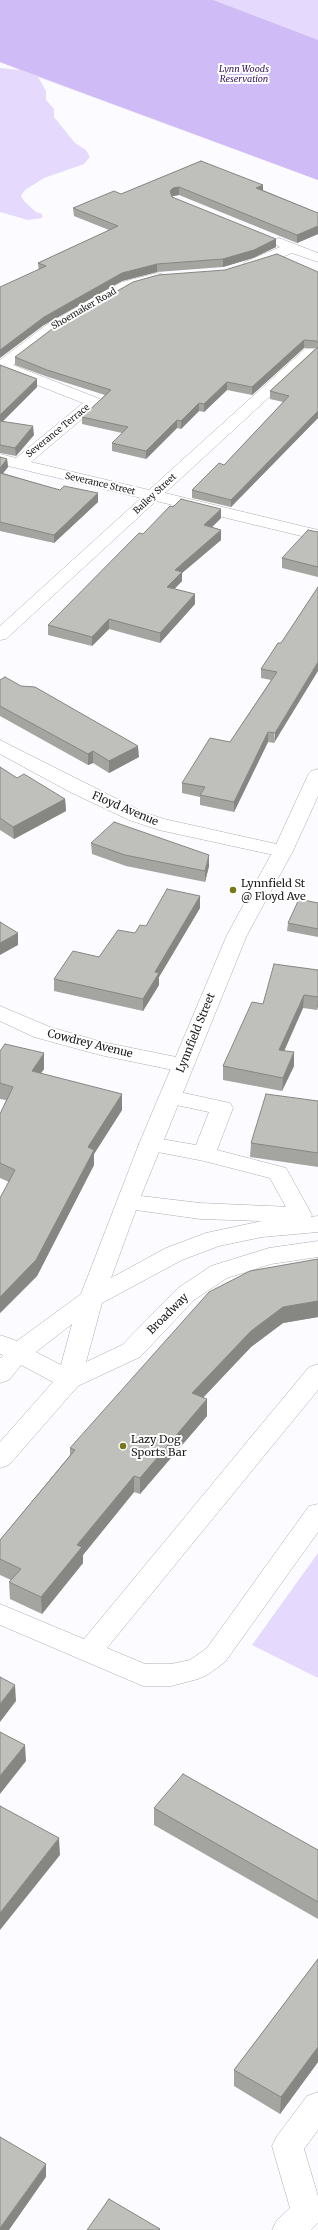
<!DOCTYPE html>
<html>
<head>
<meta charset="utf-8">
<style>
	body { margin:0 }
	canvas { display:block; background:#fcfbff }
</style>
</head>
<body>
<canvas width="318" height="2230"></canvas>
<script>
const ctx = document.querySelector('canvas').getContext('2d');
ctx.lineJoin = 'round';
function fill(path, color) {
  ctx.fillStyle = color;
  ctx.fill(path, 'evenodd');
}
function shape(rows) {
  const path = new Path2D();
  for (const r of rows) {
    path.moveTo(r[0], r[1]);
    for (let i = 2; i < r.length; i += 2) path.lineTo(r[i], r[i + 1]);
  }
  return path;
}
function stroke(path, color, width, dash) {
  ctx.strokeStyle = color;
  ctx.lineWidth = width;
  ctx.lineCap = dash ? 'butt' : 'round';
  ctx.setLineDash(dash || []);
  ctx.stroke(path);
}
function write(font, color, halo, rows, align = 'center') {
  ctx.font = font + ' Merriweather,serif';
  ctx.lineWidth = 4;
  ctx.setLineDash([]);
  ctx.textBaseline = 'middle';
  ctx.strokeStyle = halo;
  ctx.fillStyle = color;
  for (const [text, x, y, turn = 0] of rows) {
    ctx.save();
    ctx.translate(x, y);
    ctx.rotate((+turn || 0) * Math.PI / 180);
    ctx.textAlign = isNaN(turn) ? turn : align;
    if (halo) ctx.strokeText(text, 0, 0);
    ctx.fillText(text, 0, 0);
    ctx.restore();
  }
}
fill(shape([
	[0,0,318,0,318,180,38,77,46,91,46,100,54,109,54,117,75,143,86,150,90,157,84,164,44,178,25,190,21,196,24,201,36,212,42,214,42,218,28,220,0,212,0,68,20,70,0,62],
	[318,1553,318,1678,252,1645]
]), '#e5dafd');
fill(shape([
	[0,0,213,0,318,40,318,180,0,62]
]), '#cfbbf5');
const minor = shape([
	[279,238,318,253,318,262,292,253,255,268,245,268,243,265,245,262,280,247,272,242,279,238],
	[157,273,162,274,164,277,162,280,132,288,112,298,55,332,13,365,100,399,102,402,31,462,149,490,305,349,315,349,318,352,315,355,165,493,318,530,318,540,156,501,6,639,0,640,0,626,141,498,0,464,0,454,16,458,83,403,4,372,0,370,0,360,45,326,102,292,122,282,157,273],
	[0,740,143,812,164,819,290,847,293,851,290,855,283,857,159,830,129,820,70,792,0,754,0,740],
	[0,1006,50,1027,102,1042,191,1060,194,1065,191,1070,183,1072,100,1055,34,1037,0,1021,0,1006],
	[170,1090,230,1103,233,1108,217,1150,286,1168,312,1215,309,1220,301,1223,293,1220,270,1178,204,1161,142,1149,139,1144,142,1139,150,1137,196,1145,209,1112,162,1102,159,1097,162,1092,170,1090],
	[318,1364,318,1390,107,1648,145,1664,171,1664,190,1660,207,1648,309,1506,318,1504,318,1532,225,1662,207,1675,198,1679,171,1686,143,1686,0,1625,0,1604,84,1639,309,1367,318,1364],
	[318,2092,318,2130,304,2149,318,2196,318,2223,311,2230,272,2230,277,2220,290,2208,272,2146,277,2136,307,2096,318,2092]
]);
const major = shape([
	[318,769,318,796,293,851,247,935,141,1196,200,1203,291,1207,299,1210,302,1215,301,1218,318,1216,318,1232,262,1237,219,1246,182,1260,102,1303,86,1362,122,1345,178,1288,211,1266,269,1248,318,1241,318,1257,271,1264,227,1278,194,1300,140,1357,78,1386,9,1465,0,1468,0,1442,53,1382,21,1365,9,1380,0,1383,0,1358,3,1355,0,1354,0,1335,17,1341,81,1294,139,1144,227,935,273,851,308,775,311,771,318,769],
	[136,1210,200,1219,262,1221,206,1233,166,1248,111,1278,136,1210],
	[72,1324,61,1365,36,1352,72,1324]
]);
stroke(minor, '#adacb0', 1);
stroke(major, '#adacb0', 1);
fill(minor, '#fff');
fill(major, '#fff');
fill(shape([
	[201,161,263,190,318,213,318,234,297,243,179,195,173,196,172,197,276,247,253,258,223,267,157,272,122,281,44,325,38,263,109,230,74,216,73,208,121,194],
	[318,272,318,418,231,507,192,498,192,490,224,465,283,402,270,399,270,391,316,348,304,348,252,395,227,390,204,412,199,411,181,429,177,428,146,459,112,451,112,443,122,433,82,424,82,417,105,395,48,377,15,365,15,357],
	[0,365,37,379,37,387,3,421,34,435,16,456,0,453],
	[0,457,7,459,8,467,3,473,98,502,54,543,0,531],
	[221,518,212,527,221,530,221,540,182,573,182,581,174,589,195,594,195,604,160,643,109,629,92,646,48,635,48,625,143,534],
	[318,532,318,577,282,568,282,558],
	[278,643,274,743,268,742,234,812,200,805,200,797,182,793,182,783,230,742,271,680,261,678,261,669],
	[0,680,139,757,109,773,93,763,88,765,0,716],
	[0,767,17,778,65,799,66,811,14,839,0,830],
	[91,843,209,866,205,882,126,866,92,854],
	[318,903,318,937,287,931,288,923],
	[200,908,159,977,159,985,143,1011,54,991,54,979,99,957,146,926],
	[318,970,318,1006,317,1010,303,1008,284,1050,294,1066,282,1091,223,1080,223,1066,263,1004],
	[0,1051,44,1069,41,1073,122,1110,94,1154,94,1165,37,1276,0,1313,0,1198,9,1182,0,1178,0,1114,6,1100,0,1099],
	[318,1101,318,1167,250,1157,251,1143],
	[318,1259,318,1317,283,1323,251,1347,203,1398,207,1416,140,1494,134,1492,83,1555,83,1563,42,1614,10,1599,9,1582,11,1580,0,1575,0,1540,70,1455,70,1448],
	[154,1808,318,1850,318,1919,154,1825],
	[318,1959,318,2062,280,2114,234,2086,234,2070]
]), '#a4a4a1');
fill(shape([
	[263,185,263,193,256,188],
	[179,187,179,195,173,196,170,199,170,191,173,188],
	[318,226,318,234,297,243,297,235],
	[276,239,276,247,253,258,223,267,223,259],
	[157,264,157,272,122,281,44,325,0,358,0,350,44,317,122,273],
	[304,340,304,348,252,395,252,387],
	[37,379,37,387,0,424,0,415],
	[227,382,227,390,204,412,204,404],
	[199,403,199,411,181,429,181,421],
	[318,411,318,418,231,507,231,500],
	[177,420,177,428,146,459,146,451],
	[33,426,34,435,16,456,15,448],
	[7,459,8,467,0,477,0,468],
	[98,493,98,502,54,543,54,535],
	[221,509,221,518,204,535,204,525],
	[221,530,221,540,182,573,182,581,167,597,167,587,175,570],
	[195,594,195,604,160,643,160,633],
	[109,619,109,629,92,646,92,637],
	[318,662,318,671,274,743,275,733],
	[268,732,268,742,234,812,234,802],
	[138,746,139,757,109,773,109,761],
	[93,751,93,763,88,765,88,754],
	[65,799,66,811,14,839,13,827],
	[209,855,209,866,205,882,205,871],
	[200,896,200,908,159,977,159,985,143,1011,143,999,155,972],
	[18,933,18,945,0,955,0,943],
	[304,995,303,1008,279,1063,279,1050],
	[318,995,318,1006,317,1010,318,997],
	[294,1052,294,1066,282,1091,283,1078],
	[44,1053,44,1069,32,1086,32,1071],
	[122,1094,122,1110,94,1154,94,1165,37,1276,0,1313,0,1297,88,1147],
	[318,1301,318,1317,283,1323,251,1347,191,1410,192,1393,251,1331,283,1307],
	[207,1399,207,1416,140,1494,140,1478],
	[134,1476,134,1492,83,1555,83,1563,42,1614,41,1597,77,1545],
	[15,1685,16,1701,0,1722,0,1704],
	[25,1745,26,1761,0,1794,0,1776],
	[59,1838,60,1855,0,1930,0,1913],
	[318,2047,318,2062,280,2114,281,2097],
	[46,2164,46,2177,9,2230,0,2230,0,2228]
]), '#868683');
const building = shape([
	[201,161,263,185,256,188,318,213,318,226,297,235,179,187,173,188,170,191,172,197,276,239,254,250,223,259,157,264,122,273,44,317,0,350,0,287,46,266,38,263,118,226,73,208,114,191,121,194,201,161],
	[277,254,318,272,318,343,316,341,304,340,252,387,227,382,204,404,199,403,181,421,177,420,146,451,112,443,128,427,82,417,111,390,47,370,15,357,56,326,133,282,158,275,225,270,277,254],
	[318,347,318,411,231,500,192,490,219,463,224,465,289,396,270,391,318,347],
	[0,365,37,379,0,415,0,365],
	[0,421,33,426,15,448,0,445,0,421],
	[0,457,7,459,0,468,0,457],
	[0,473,60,490,64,486,98,493,54,535,0,522,0,473],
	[181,499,221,509,204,525,221,530,175,570,182,572,167,587,195,594,160,633,109,619,92,637,48,625,139,533,143,534,170,506,173,507,181,499],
	[308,530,318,532,318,567,282,558,308,530],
	[318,587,318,662,275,733,268,732,234,802,200,795,205,787,182,783,210,738,230,742,277,672,261,669,278,643,281,643,318,587],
	[5,677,21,686,35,687,138,746,109,761,93,751,88,754,0,706,0,680,5,677],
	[0,767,17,778,24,774,65,799,13,827,0,818,0,767],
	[114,822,209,855,205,871,125,855,91,843,114,822],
	[167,889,200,896,155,972,159,973,143,999,54,979,73,951,99,957,118,930,135,933,140,925,146,926,167,889],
	[299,899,318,903,318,929,288,923,299,899],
	[0,922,18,933,0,943,0,922],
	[274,964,318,970,318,997,304,995,279,1050,294,1052,283,1078,223,1066,252,1002,263,1004,274,964],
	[5,1044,44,1053,32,1071,122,1094,88,1147,94,1150,36,1260,0,1297,0,1198,15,1170,0,1163,0,1114,13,1087,0,1083,0,1051,5,1044],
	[266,1094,318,1101,318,1153,251,1143,266,1094],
	[318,1259,318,1301,283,1307,251,1331,192,1393,207,1399,140,1478,134,1476,77,1545,82,1547,41,1597,9,1582,21,1569,0,1559,0,1540,75,1450,70,1448,209,1292,250,1271,318,1259],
	[0,1677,15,1685,0,1704,0,1677],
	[0,1732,25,1745,0,1776,0,1732],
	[183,1774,318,1850,318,1902,154,1808,183,1774],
	[0,1806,59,1838,0,1913,0,1806],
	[318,1959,318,2047,281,2097,234,2070,318,1959],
	[0,2137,46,2164,0,2228,0,2137],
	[109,2199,160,2229,159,2230,87,2230,109,2199]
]);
fill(building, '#bfbfbb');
stroke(building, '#868683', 1);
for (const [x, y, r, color] of [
	[233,890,4,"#79761c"],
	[123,1446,4,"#79761c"]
]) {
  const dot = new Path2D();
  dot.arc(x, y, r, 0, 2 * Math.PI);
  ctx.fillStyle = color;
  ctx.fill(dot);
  stroke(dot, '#fff', 1.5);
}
write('italic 9px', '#361759', '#fff', [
	["Lynn Woods",244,69],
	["Reservation",244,79]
]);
write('9px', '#1c1c1d', '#fff', [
	["Shoemaker Road",84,309,-30],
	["Severance Terrace",58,431,-39],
	["Severance Street",100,484,13],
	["Bailey Street",155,494,-43]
]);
write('11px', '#1c1c1d', '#fff', [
	["Floyd Avenue",125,809,23],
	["Lynnfield Street",196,1033,-68],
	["Cowdrey Avenue",90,1044,14],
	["Broadway",168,1314,-45]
]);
write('11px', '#1c1c1d', '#fff', [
	["Lynnfield St",241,884],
	["@ Floyd Ave",241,897],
	["Lazy Dog",131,1440],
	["Sports Bar",131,1453]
], 'left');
</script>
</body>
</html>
